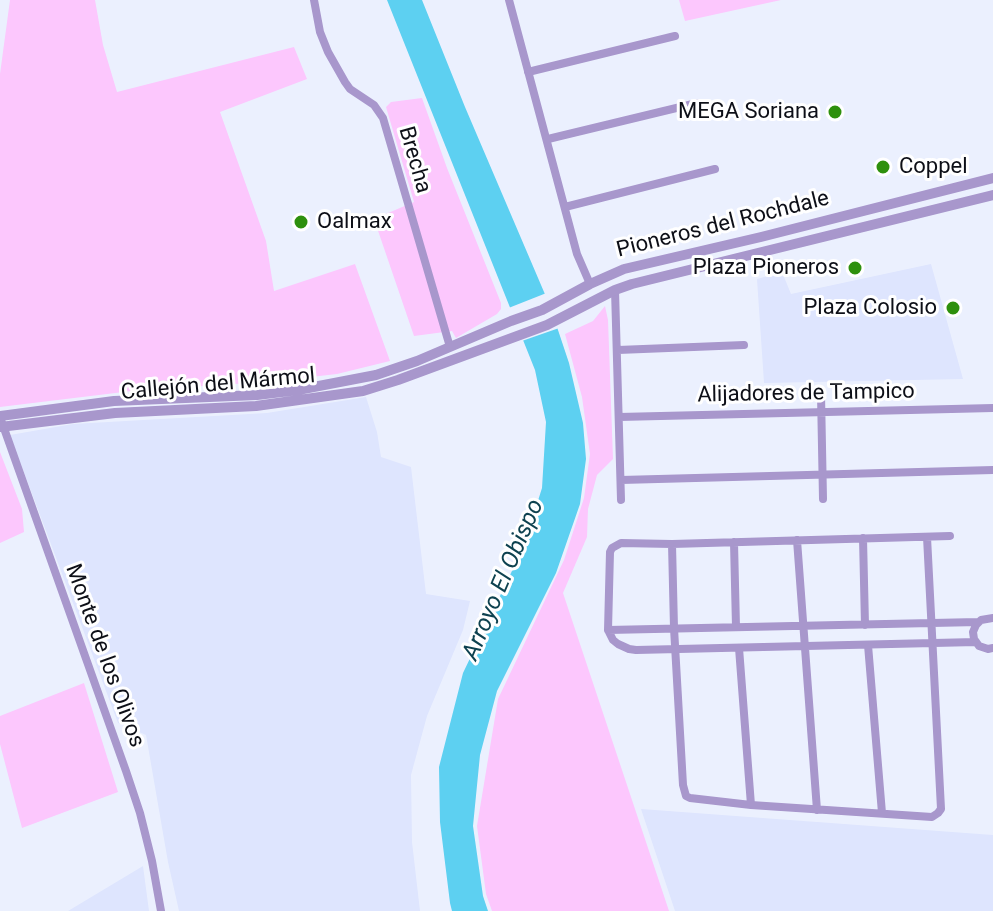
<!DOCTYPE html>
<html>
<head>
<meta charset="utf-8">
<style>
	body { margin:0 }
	canvas { display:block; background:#ebf0fe }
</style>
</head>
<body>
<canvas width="993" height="911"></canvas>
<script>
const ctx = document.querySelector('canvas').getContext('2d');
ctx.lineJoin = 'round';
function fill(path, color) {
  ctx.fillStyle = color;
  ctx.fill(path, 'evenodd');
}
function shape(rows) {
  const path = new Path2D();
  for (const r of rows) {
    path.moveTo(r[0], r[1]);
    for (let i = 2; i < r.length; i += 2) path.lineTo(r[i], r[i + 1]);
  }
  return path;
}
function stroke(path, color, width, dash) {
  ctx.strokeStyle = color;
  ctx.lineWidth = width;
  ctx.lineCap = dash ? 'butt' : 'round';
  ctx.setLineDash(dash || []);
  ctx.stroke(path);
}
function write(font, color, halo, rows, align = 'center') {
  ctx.font = font + ' Roboto,sans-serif';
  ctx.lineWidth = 6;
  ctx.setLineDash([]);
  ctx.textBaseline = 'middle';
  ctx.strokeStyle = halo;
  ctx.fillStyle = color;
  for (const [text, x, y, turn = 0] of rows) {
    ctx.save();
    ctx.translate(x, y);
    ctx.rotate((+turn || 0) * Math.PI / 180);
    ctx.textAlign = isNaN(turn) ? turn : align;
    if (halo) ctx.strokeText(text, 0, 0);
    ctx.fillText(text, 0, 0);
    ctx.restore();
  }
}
fill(shape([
	[931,264,963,379,764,383,757,279,782,272,791,294],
	[366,397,377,432,381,457,411,467,426,594,470,601,463,630,427,716,411,775,412,842,420,911,179,911,168,862,146,735,118,723,10,435,73,424,267,413],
	[641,809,993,835,993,911,675,911],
	[143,866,149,911,68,911]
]), '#dee5fe');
fill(shape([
	[10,0,95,0,103,45,117,92,294,47,307,79,220,112,266,241,274,291,355,264,390,361,337,374,267,382,140,390,0,407,0,74],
	[679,0,781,0,685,21],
	[422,98,447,168,501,303,501,309,497,314,456,338,452,331,414,336,374,219,414,202,386,107,391,102],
	[605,306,608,320,613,459,597,475,588,509,587,537,563,593,669,911,492,911,486,894,477,826,498,699,564,560,584,498,590,454,582,397,565,334,593,321],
	[0,452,22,509,24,532,0,543],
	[84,683,118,792,22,828,0,744,0,716]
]), '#fcc7fd');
fill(shape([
	[387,0,422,0,465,107,550,306,569,363,583,423,586,459,580,504,556,573,497,691,480,755,473,826,483,896,488,911,452,911,450,903,440,822,439,767,463,673,523,548,542,488,546,422,535,370]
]), '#5dd0f1');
fill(shape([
	[549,292,562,327,519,342,506,309]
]), '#ebf0fe');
stroke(shape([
	[314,0,320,32,328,52,345,82,350,89,374,105,383,118,450,347],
	[509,0,577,254,590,284],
	[528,72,675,36],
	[548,139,697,103],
	[565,207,715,169],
	[615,290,621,500],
	[618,350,744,345],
	[821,394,823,499],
	[0,417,126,771,140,813,152,861,161,911],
	[619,417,993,408],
	[621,480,993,470],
	[950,536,672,544,621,543,612,548,610,552,608,630,613,640,618,644,629,649,636,650,976,642],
	[863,538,865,625],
	[797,540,817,810],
	[734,542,736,627],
	[672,544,674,628,683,785,686,796,690,798,751,805,932,817,938,813,941,809,927,537],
	[993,618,981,620,976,625,973,632,974,639,979,646,988,649,993,648],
	[608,630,978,622],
	[868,645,882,813],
	[739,648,751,805]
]), '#a897cc', 8);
stroke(shape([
	[0,416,114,401,257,395,298,390,376,375,417,361,511,321,542,310,590,284,624,269,761,237,993,178],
	[0,427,115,413,256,406,363,391,398,380,547,325,615,290,632,284,993,195]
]), '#a897cc', 10);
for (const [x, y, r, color] of [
	[835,112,8,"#2e900d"],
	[883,167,8,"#2e900d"],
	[301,222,8,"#2e900d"],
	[855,268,8,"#2e900d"],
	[953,308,8,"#2e900d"]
]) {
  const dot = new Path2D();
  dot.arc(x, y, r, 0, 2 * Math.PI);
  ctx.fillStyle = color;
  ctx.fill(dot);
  stroke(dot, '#fff', 3);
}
write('22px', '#0d0f17', '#fff', [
	["MEGA Soriana",819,112],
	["Coppel",899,167,"left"],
	["Oalmax",317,222,"left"],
	["Plaza Pioneros",839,268],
	["Plaza Colosio",937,308]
], 'right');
write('22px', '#0d0f17', '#fff', [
	["Brecha",414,160,74],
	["Pioneros del Rochdale",723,225,-14],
	["Callejón del Mármol",218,385,-5],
	["Alijadores de Tampico",806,394,-1],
	["Monte de los Olivos",104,656,70]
]);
write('italic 24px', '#0e4250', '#fff', [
	["Arroyo El Obispo",504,580,-67]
]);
</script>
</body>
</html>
